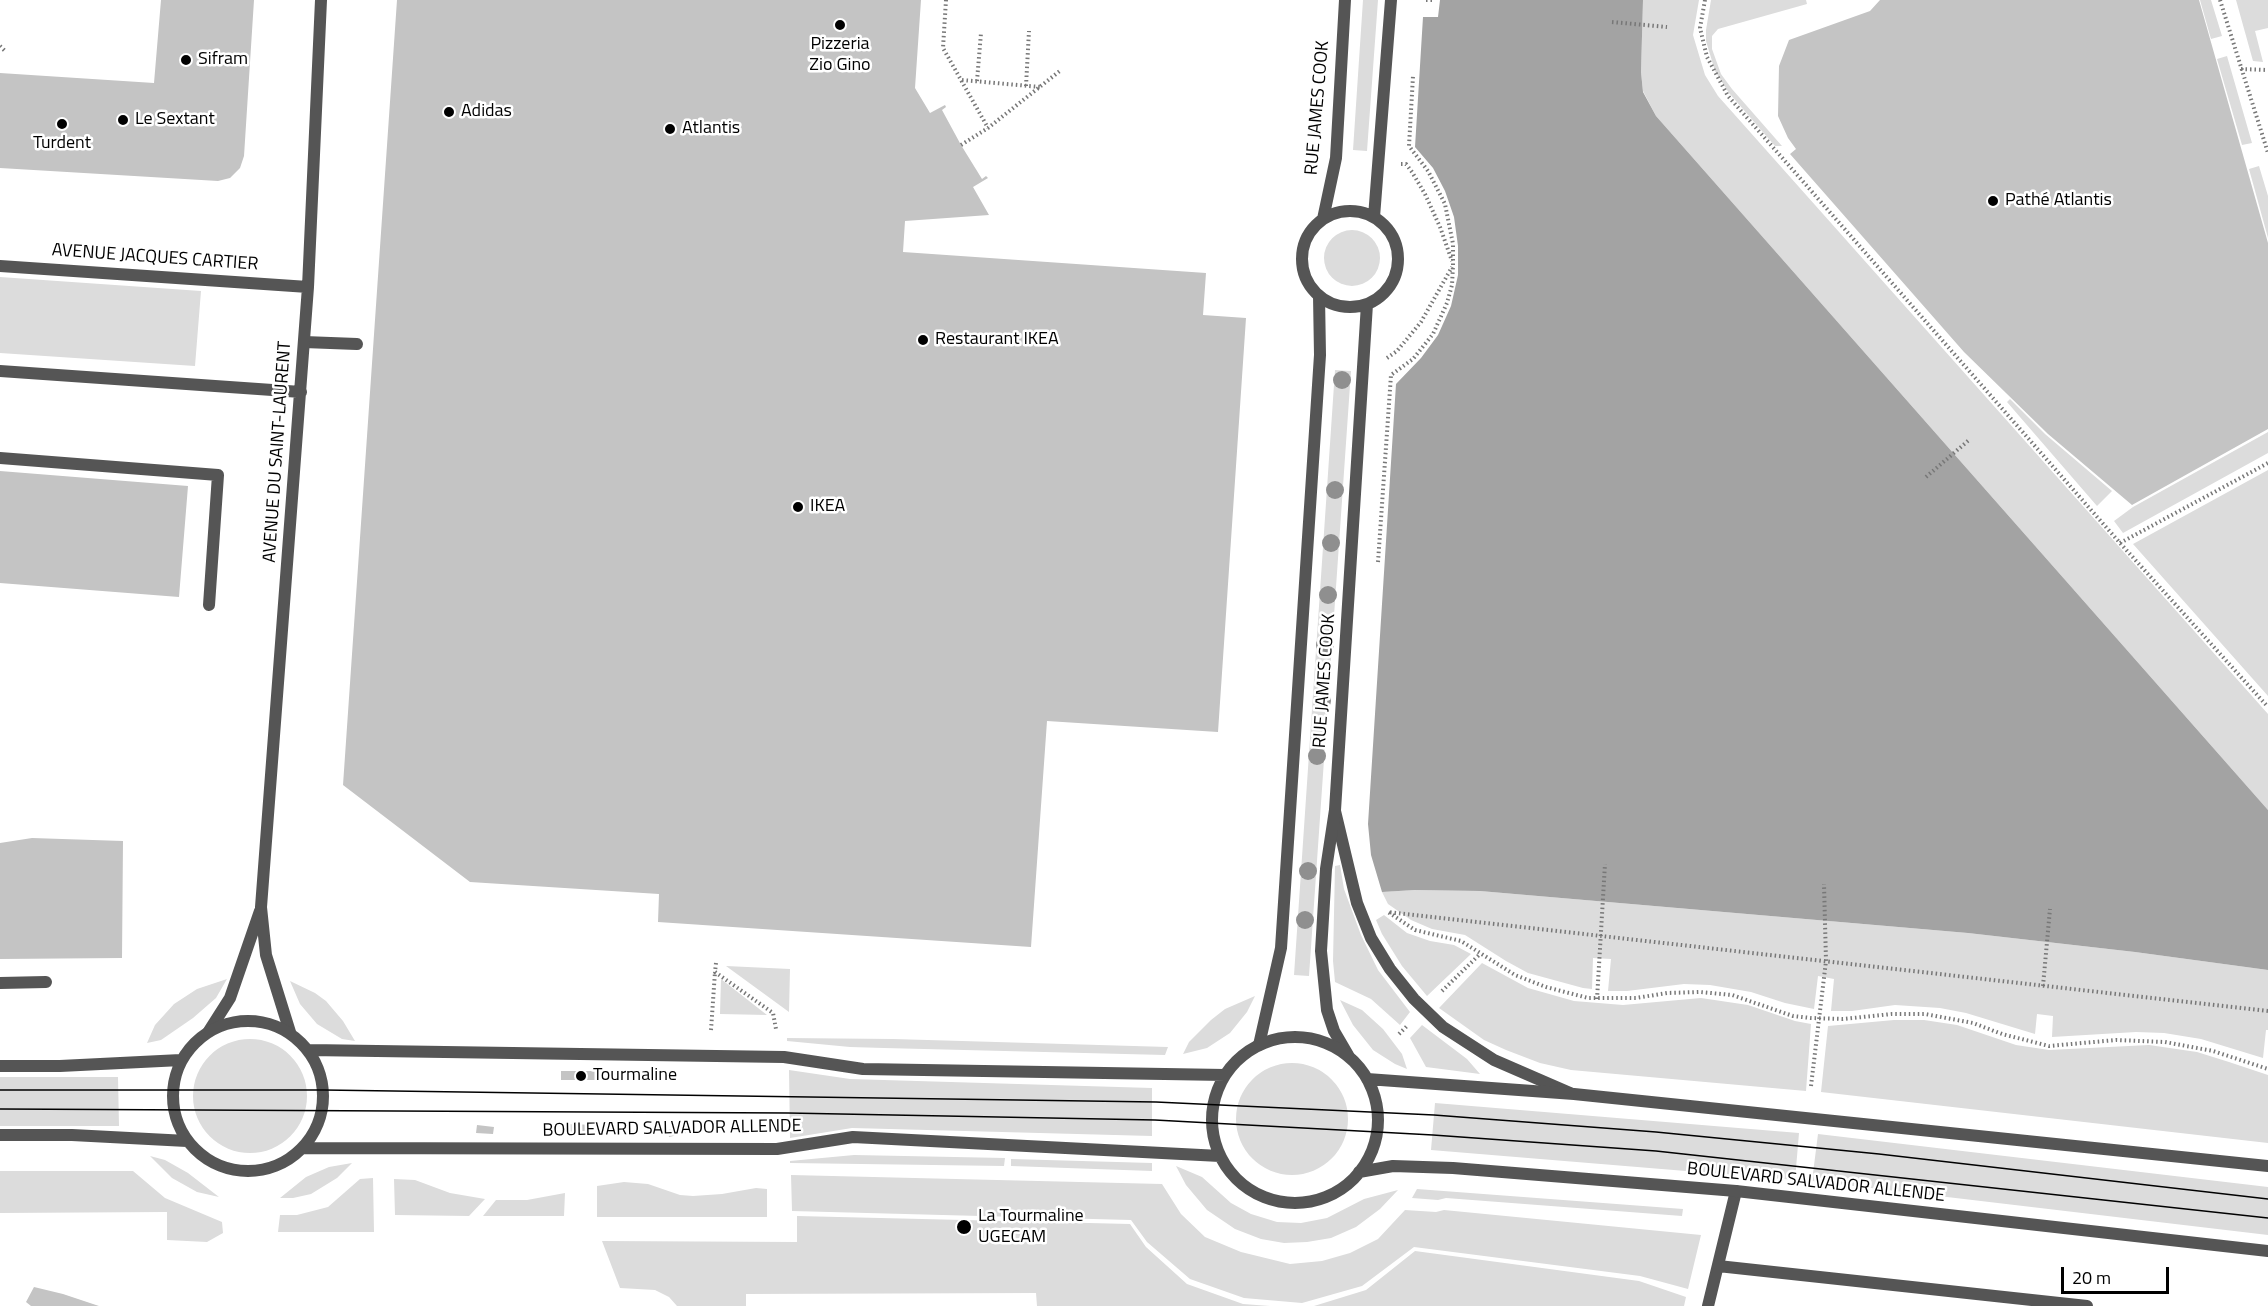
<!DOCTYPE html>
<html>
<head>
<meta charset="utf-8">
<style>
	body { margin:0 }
	#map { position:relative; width:2268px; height:1306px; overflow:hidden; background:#fff; font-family:"Titillium Web",sans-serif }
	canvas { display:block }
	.scale { position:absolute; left:2061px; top:1267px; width:108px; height:27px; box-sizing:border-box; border:3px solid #000; border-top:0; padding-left:8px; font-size:18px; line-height:21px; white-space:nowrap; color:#000; -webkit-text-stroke:4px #fff; paint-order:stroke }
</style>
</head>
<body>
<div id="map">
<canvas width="2268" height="1306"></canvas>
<div class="scale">20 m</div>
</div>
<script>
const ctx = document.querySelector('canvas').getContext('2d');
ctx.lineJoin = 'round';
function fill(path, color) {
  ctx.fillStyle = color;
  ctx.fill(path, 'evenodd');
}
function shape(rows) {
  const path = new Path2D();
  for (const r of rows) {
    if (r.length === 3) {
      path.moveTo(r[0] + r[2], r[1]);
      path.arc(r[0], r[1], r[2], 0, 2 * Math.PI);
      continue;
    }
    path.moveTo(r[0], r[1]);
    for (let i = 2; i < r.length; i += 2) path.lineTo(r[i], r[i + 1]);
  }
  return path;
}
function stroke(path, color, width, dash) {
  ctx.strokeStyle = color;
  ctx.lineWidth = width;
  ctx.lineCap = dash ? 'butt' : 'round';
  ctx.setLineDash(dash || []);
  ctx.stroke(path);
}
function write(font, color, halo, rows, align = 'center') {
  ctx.font = font + ' "Titillium Web",sans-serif';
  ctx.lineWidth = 5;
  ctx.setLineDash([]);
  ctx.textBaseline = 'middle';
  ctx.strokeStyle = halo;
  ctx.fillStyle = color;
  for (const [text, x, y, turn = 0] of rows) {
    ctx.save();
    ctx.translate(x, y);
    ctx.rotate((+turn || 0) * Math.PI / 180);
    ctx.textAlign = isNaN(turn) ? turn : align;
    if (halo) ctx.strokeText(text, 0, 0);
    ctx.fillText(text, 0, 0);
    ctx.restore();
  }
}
fill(shape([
	[1363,0,1378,0,1367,151,1353,150],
	[1643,0,1699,0,1693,35,1705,75,1718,96,2268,714,2268,810,1656,116,1643,91,1641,72],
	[1711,0,1806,0,1807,4,1718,29,1712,36,1712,49,1721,74,1732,89,1782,146,1775,146,1729,93,1715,71,1706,41,1706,30],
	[2200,0,2211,0,2222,36,2211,39],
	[2236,0,2268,0,2268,28,2255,31,2263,62,2253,61],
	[2227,56,2252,143,2242,145,2217,59],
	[2259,166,2268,196,2268,238,2249,169],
	[1352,258,28],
	[0,277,201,291,195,366,0,353],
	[1335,370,1351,371,1309,976,1294,975],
	[2010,399,2045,434,2112,491,2097,506,2007,402],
	[2268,432,2268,453,2123,533,2114,521,2133,507],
	[2268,470,2268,696,2133,544],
	[1340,865,1344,889,1361,935,1378,970,1410,1012,1400,1025,1371,999,1335,982,1333,961,1335,866],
	[1415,890,1480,891,1968,933,2135,952,2268,970,2268,1030,2266,1030,2263,1058,2201,1039,2164,1033,2136,1032,2052,1037,2053,1016,2037,1014,2035,1034,1966,1013,1940,1008,1895,1005,1852,1011,1831,1011,1834,979,1818,976,1814,1009,1785,1003,1751,992,1710,985,1684,984,1627,991,1608,991,1611,959,1593,958,1592,989,1583,988,1528,973,1506,961,1465,935,1432,929,1411,920,1388,904,1382,892],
	[1384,915,1407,933,1430,941,1454,945,1471,954,1427,996,1402,966,1382,934,1376,920],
	[1482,963,1528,988,1574,1001,1623,1005,1701,998,1748,1005,1795,1021,1811,1024,1806,1091,1571,1070,1540,1063,1506,1050,1484,1040,1439,1008],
	[726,966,790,969,789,1012],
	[227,979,216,998,193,1018,161,1040,147,1043,155,1025,174,1004,197,989],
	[721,979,767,1015,720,1014],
	[290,981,315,993,326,1001,343,1021,355,1041,342,1039,317,1024,300,1004],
	[1255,996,1247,1012,1230,1033,1207,1048,1183,1054,1189,1042,1211,1020,1225,1009],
	[1340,1000,1362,1010,1383,1029,1402,1054,1407,1069,1395,1064,1373,1050,1353,1025],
	[1894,1020,1924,1020,1957,1025,2016,1045,2049,1050,2149,1045,2197,1052,2229,1062,2268,1075,2268,1143,1821,1092,1828,1026],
	[1422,1025,1467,1059,1480,1074,1426,1067,1410,1038],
	[787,1038,893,1039,1168,1047,1165,1055,884,1048,850,1047,787,1041],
	[250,1096,57],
	[1292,1119,56],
	[789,1070,850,1079,1152,1088,1152,1136,852,1128,790,1138],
	[0,1077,118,1077,119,1126,0,1126],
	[1435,1103,1799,1133,1795,1180,1431,1150],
	[1818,1134,2268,1187,2268,1235,1812,1181],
	[854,1155,1005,1158,1004,1166,790,1163,790,1161],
	[150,1156,165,1160,188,1173,219,1197,197,1192,172,1178],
	[1011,1159,1152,1163,1152,1171,1011,1166],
	[352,1163,337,1178,311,1194,293,1198,280,1198,306,1177,329,1167],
	[1176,1166,1202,1177,1231,1203,1251,1214,1277,1222,1301,1223,1327,1218,1364,1199,1398,1190,1380,1209,1356,1227,1331,1238,1307,1242,1284,1243,1261,1239,1235,1229,1207,1210,1186,1185],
	[0,1171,133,1171,165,1198,222,1222,223,1233,207,1242,167,1240,167,1212,0,1213],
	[791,1175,1162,1184,1181,1214,1205,1237,1241,1252,1290,1264,1322,1261,1350,1253,1378,1239,1405,1210,1436,1212,1444,1210,1701,1235,1688,1289,1640,1276,1414,1247,1362,1286,1302,1303,1244,1298,1190,1279,1147,1242,1131,1220,792,1211],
	[373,1178,374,1232,278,1232,280,1215,297,1215,328,1207,360,1179],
	[394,1179,415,1180,450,1193,485,1199,469,1216,395,1215],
	[624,1182,648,1184,680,1195,693,1196,722,1194,756,1188,767,1189,767,1217,597,1217,597,1186],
	[1417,1189,1683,1209,1682,1216,1446,1198,1438,1200,1412,1198],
	[565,1193,564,1216,483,1216,496,1200,527,1200],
	[797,1216,1130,1224,1146,1247,1187,1284,1243,1304,1270,1306,1037,1306,1036,1293,746,1294,746,1306,677,1306,669,1297,655,1290,620,1288,602,1241,797,1242],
	[1415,1251,1639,1281,1686,1297,1684,1306,1314,1306,1366,1290]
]), '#dcdcdc');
fill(shape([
	[1440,0,1643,0,1641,72,1643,92,1656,116,2268,810,2268,970,2135,952,1968,933,1480,891,1415,890,1382,892,1371,855,1368,824,1396,384,1421,358,1438,335,1451,306,1458,275,1458,246,1454,217,1445,191,1433,168,1415,147,1423,17,1438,17]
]), '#a3a3a3');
fill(shape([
	[161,0,254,0,244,156,240,168,230,178,218,181,0,168,0,73,154,83],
	[397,0,921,0,915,88,930,113,945,105,946,107,942,110,961,145,982,179,986,176,988,178,973,187,989,215,905,221,903,252,1206,273,1203,315,1246,318,1218,732,1047,721,1031,947,658,922,659,894,470,882,343,785],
	[1880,0,2199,0,2268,243,2268,429,2132,505,2048,434,1964,352,1790,154,1796,149,1788,138,1778,116,1779,66,1789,40,1870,11],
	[0,471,188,486,179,597,0,583],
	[32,838,123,841,122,958,0,959,0,843],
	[561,1071,602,1071,602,1080,561,1080],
	[561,1124,602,1125,602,1133,561,1132],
	[477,1125,494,1127,493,1134,476,1133],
	[684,1126,686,1133,669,1137,668,1130],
	[34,1287,63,1294,99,1306,31,1306,26,1302]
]), '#c4c4c4');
stroke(shape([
	[946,0,943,48,988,128],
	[1426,0,1432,0],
	[1705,0,1700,28,1707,57,1728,96,2120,543,2268,707],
	[2220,0,2268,153],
	[1612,22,1667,27],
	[0,46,5,51],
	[2241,69,2268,70],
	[962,80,1040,87],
	[977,81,981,33],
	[1026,86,1029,31],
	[961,145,988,128,1061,70],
	[1401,164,1406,164,1412,172,1425,194,1440,227,1452,261],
	[1387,358,1397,351,1421,322,1452,267],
	[1926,477,1969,440],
	[2120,543,2268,463],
	[1378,562,1391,375,1413,359,1433,334,1447,303,1452,285,1453,265,1453,244,1445,204,1428,171,1409,146,1413,76],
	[716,963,715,972,773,1013,776,1029],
	[2043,986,2050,909],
	[1442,991,1480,954],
	[1597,999,1605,864],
	[2268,1011,1388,912,1415,930,1461,941,1515,975,1546,987,1588,998,1636,998,1667,993,1700,992,1732,995,1793,1016,1811,1018,1843,1019,1892,1014,1925,1014,1973,1023,2002,1034,2049,1046,2116,1040,2165,1042,2213,1051,2268,1069],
	[711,1030,715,972],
	[1399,1034,1407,1026],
	[1811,1086,1826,961,1824,884]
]), '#777', 4, [1.5, 3]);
stroke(shape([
	[304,342,357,344],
	[0,458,218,475,209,605],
	[1335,811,1357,903,1371,938,1390,969,1414,999,1443,1027,1494,1060,1570,1093],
	[0,983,46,982]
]), '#555', 12);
stroke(shape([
	[1350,259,48],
	[1374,217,1391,0],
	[1323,219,1336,158,1345,0],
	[0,266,308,287],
	[0,371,301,392],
	[209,1031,230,998,260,911],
	[290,1032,266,955,261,907,308,287,321,0],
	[1259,1045,1281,948,1320,355,1319,296],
	[1348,1055,1334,1031,1327,1010,1321,951,1326,869,1335,810,1367,304],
	[1718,1266,2087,1306],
	[1708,1306,1736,1191]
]), '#555', 12);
stroke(shape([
	[248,1096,75],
	[1295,1120,83],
	[309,1050,784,1057,863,1069,1225,1075],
	[0,1066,60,1066,181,1060],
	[1367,1079,1574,1094,2268,1166],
	[0,1135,72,1135,187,1141],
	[303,1148,777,1149,853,1137,1220,1156],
	[1359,1172,1393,1166,1453,1168,1736,1191,2268,1251]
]), '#555', 12);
stroke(shape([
	[0,1090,324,1090,1156,1102,1434,1115,1656,1132,1879,1154,2268,1199],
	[0,1109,788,1113,1155,1120,1433,1135,1656,1151,2268,1218]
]), '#000', 1.5);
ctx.fillStyle = '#8f8f8f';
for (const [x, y] of [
	[1342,380],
	[1335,490],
	[1331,543],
	[1328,595],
	[1325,645],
	[1322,701],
	[1317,756],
	[1308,871],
	[1305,920]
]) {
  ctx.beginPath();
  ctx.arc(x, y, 9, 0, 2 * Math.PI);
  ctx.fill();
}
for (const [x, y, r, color] of [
	[840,25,6,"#000"],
	[186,60,6,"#000"],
	[449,112,6,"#000"],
	[123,120,6,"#000"],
	[62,124,6,"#000"],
	[670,129,6,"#000"],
	[1993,201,6,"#000"],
	[923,340,6,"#000"],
	[798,507,6,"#000"],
	[581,1076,6,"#000"],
	[964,1227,8,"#000"]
]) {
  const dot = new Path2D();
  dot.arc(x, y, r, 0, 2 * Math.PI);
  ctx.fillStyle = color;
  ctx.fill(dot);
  stroke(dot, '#fff', 2);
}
write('18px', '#000', '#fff', [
	["Pizzeria",840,45,"center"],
	["Zio Gino",840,66,"center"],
	["Sifram",198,60],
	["Adidas",461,112],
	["Le Sextant",135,120],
	["Atlantis",682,129],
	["Turdent",62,144,"center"],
	["Pathé Atlantis",2005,201],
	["Restaurant IKEA",935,340],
	["IKEA",810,507],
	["Tourmaline",593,1076],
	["La Tourmaline",978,1217],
	["UGECAM",978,1238]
], 'left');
write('18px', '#000', '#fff', [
	["RUE JAMES COOK",1318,108,-85],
	["AVENUE JACQUES CARTIER",155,258,4],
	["AVENUE DU SAINT-LAURENT",278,452,-86],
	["RUE JAMES COOK",1325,681,-86],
	["BOULEVARD SALVADOR ALLENDE",672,1129,-1],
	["BOULEVARD SALVADOR ALLENDE",1816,1183,6]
]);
</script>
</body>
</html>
